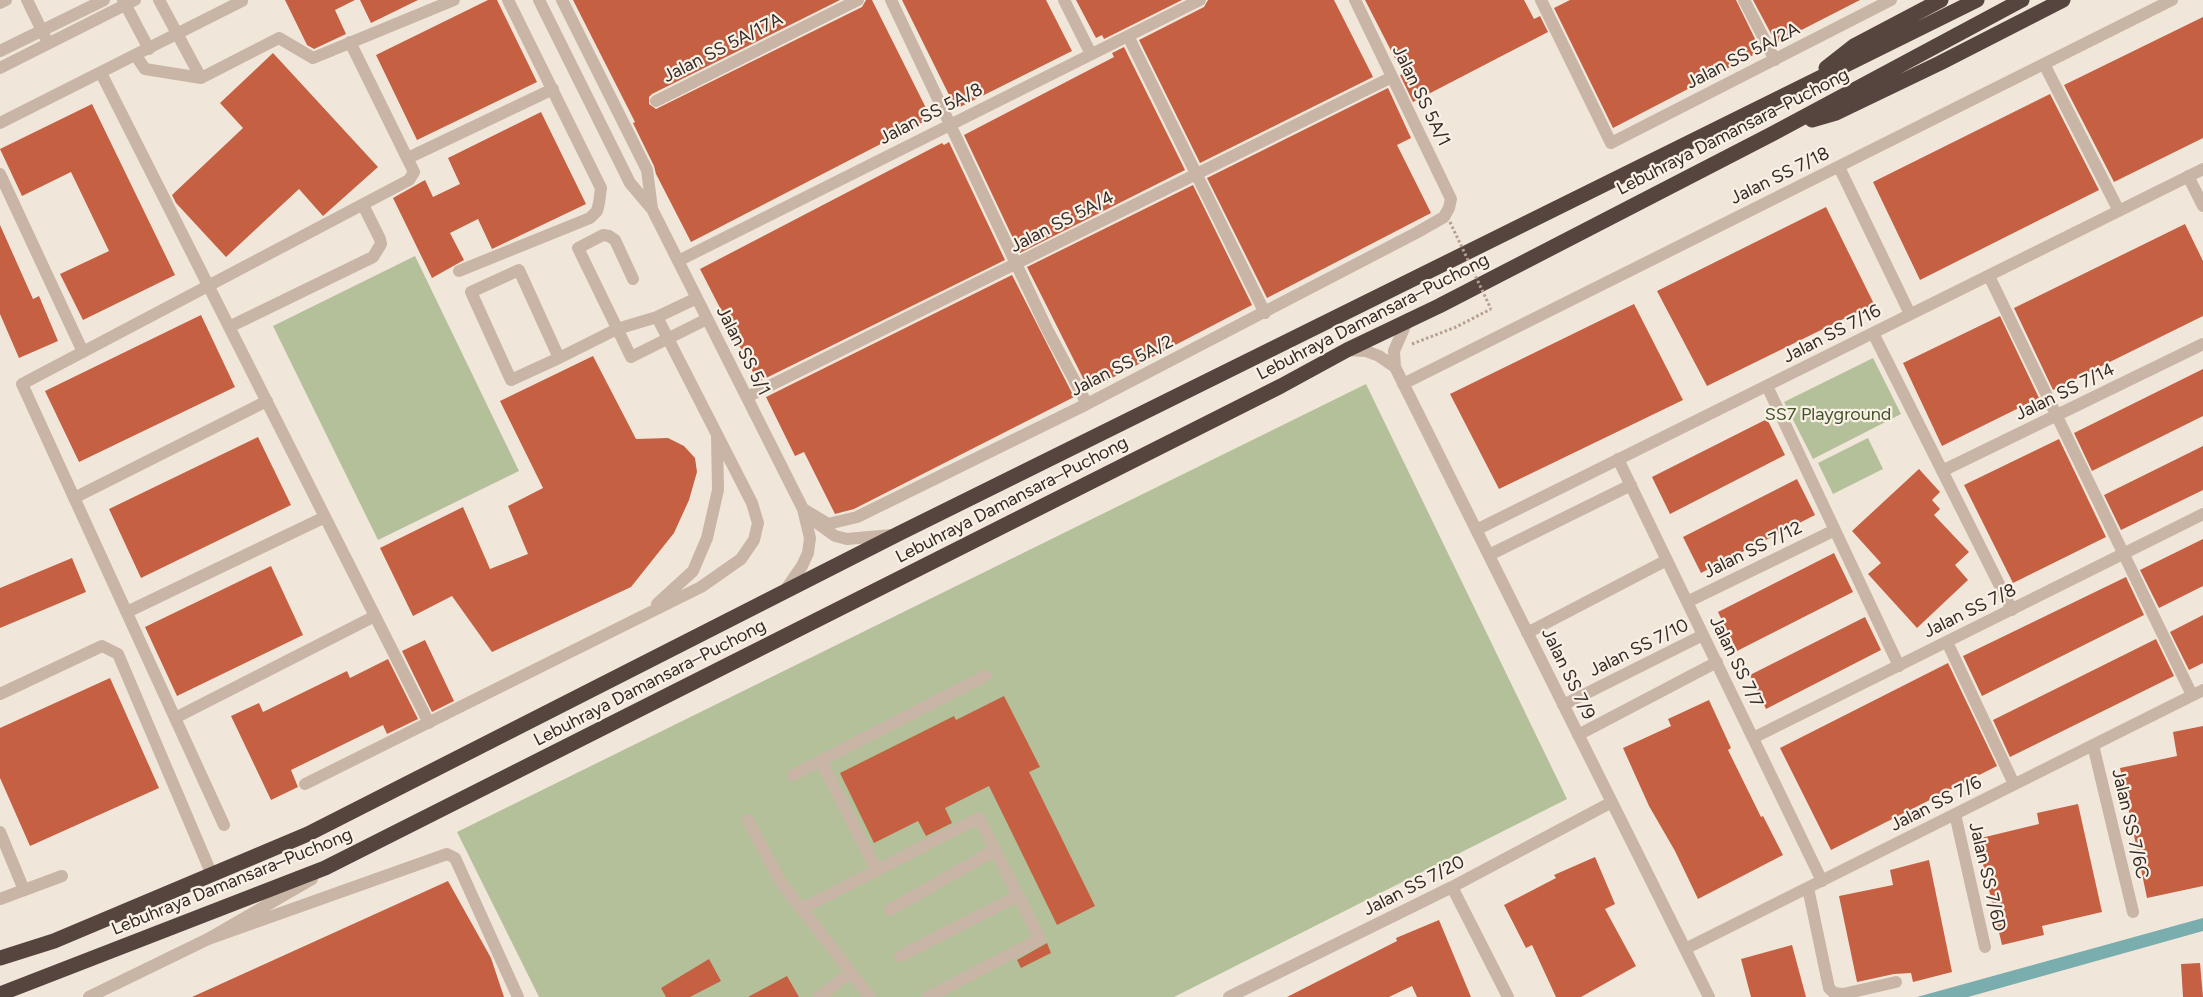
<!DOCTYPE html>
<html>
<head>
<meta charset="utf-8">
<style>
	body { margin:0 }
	canvas { display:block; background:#f1e6da }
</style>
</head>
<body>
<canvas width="2203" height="997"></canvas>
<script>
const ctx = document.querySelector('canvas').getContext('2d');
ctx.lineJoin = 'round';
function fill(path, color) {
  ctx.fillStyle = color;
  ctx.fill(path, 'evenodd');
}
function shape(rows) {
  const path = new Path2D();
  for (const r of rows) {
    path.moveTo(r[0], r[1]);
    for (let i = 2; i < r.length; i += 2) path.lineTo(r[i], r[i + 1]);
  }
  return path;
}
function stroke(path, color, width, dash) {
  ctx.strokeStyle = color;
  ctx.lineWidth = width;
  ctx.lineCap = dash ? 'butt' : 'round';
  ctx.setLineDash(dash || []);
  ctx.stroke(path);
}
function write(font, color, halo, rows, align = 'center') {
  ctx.font = font + ' Figtree,sans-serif';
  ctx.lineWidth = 4.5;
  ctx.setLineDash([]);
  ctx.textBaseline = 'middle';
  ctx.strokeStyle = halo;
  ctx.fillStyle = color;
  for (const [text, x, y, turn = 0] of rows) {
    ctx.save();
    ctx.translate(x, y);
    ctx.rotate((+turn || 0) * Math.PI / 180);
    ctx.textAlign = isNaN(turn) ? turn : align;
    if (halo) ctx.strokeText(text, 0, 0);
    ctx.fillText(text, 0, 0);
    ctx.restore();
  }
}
fill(shape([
	[415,256,519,471,378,540,273,326],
	[1873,358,1901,414,1813,459,1784,402],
	[1366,384,1567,799,1174,997,539,997,457,832],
	[1868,438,1883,469,1833,494,1818,463]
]), '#b4c09a');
fill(shape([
	[2203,918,2203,931,1968,997,1917,997]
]), '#79adae');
fill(shape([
	[285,0,355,0,335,10,346,34,314,49,307,45],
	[360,0,418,0,371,23],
	[488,0,497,0,537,82,417,140,376,55],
	[573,0,840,0,652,94,649,97,649,104,656,109,862,7,866,0,872,0,931,118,691,242,656,174,654,166,633,123,635,122],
	[902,0,1046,0,1072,51,956,109],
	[1076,0,1182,0,1104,39,1102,35,1096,38],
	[1208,0,1334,0,1373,77,1200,163,1139,40,1204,7],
	[1365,0,1524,0,1534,19,1540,16,1548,32,1413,102,1400,75,1403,74],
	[1570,0,1736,0,1761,51,1613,128,1554,8],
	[1753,0,1860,0,1776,43],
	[2203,17,2203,138,2114,182,2064,85],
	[1124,47,1185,170,1020,253,964,135,1114,57,1112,53],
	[273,53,378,167,323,216,299,189,226,257,176,203,172,195,243,128,220,103],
	[1388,88,1411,138,1397,145,1431,213,1267,298,1207,178],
	[2050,94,2099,190,1920,280,1873,182],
	[92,104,175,275,83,320,60,274,109,251,71,172,22,196,0,149],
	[541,112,586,204,492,249,478,219,450,233,464,260,432,278,393,198,425,180,433,197,460,184,448,158],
	[949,142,1005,260,758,382,700,269,942,143,944,145],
	[1193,185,1252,305,1089,390,1027,267],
	[1826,207,1874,304,1707,386,1657,291],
	[2185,224,2203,261,2203,316,2053,390,2014,308],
	[0,225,33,299,39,296,58,341,19,358,0,314],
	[1012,275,1074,397,854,509,835,514,804,452,795,456,766,397],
	[1634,304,1683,400,1499,489,1450,394],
	[201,315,235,387,79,462,45,391],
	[2000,316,2039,398,1942,446,1903,363],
	[593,356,636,439,668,438,684,446,695,458,697,472,689,500,674,533,631,587,492,652,452,596,413,616,380,548,463,507,490,569,528,554,508,506,543,488,500,401],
	[2203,369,2203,416,2092,471,2074,433],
	[1767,419,1785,455,1670,514,1652,477],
	[258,437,291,505,141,578,109,509],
	[2059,439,2106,537,2013,583,1964,485],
	[2203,446,2203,490,2121,530,2104,495],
	[1919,469,1940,492,1932,500,1940,509,1934,515,1969,552,1955,565,1968,580,1917,628,1868,574,1881,563,1852,531],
	[1797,479,1815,515,1701,573,1683,537],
	[2203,539,2203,586,2159,608,2140,570],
	[1834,553,1853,592,1737,651,1718,612],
	[72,558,86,592,0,628,0,588],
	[271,566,303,635,177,696,145,627],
	[2126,577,2144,615,1982,696,1963,656],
	[2203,615,2203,663,2189,670,2170,632],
	[1865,617,1881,650,1766,709,1750,675],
	[2156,639,2174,676,2010,757,1993,720],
	[425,640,454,701,432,712,402,651],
	[388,659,418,719,387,734,383,725,291,770,298,787,271,800,231,716,259,703,263,712,347,671,350,678],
	[1948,663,1997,766,1831,850,1780,748],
	[110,678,159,788,30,846,0,778,0,728],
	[1004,696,1040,767,1029,772,1095,906,1057,925,989,786,945,808,952,823,926,836,918,821,874,843,840,773,954,716,956,720],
	[1709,700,1731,748,1728,750,1761,817,1763,816,1783,855,1698,899,1675,851,1649,806,1623,748,1671,726,1668,719],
	[2203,726,2203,886,2147,898,2120,768,2177,756,2173,732],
	[2078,804,2102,912,2042,926,2044,935,2002,945,1977,839,2039,824,2037,813],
	[1595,857,1615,904,1605,909,1636,966,1581,997,1556,997,1532,945,1526,948,1504,905,1556,878,1554,875],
	[1929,860,1952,972,1913,982,1911,973,1894,974,1857,982,1839,896,1893,885,1890,870],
	[448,881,491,958,504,997,192,997],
	[1439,920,1471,997,1417,997,1412,986,1389,997,1287,997,1397,941,1396,938],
	[1047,943,1051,953,1021,968,1017,960],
	[1792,945,1806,997,1751,997,1741,959],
	[709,959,721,981,690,997,666,997,661,988],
	[2200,963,2203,997,2183,997,2181,964],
	[787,976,799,997,748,997]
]), '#c66043');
stroke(shape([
	[1412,344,1456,327,1491,309]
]), '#b59f90', 3, [2.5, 2.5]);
stroke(shape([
	[27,0,45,37],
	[123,0,149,49],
	[159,0,201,78],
	[539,0,630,183,652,209,803,509,810,538,808,553,802,566,784,592],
	[562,0,647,170,652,209],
	[891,0,1047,329,1087,404],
	[1064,0,1091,54],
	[1541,0,1611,143,1891,0],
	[1744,0,1775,60],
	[0,3,6,0],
	[1128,36,1265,313],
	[0,51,104,0],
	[136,56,145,69,201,78,279,38,313,58,454,0],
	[2044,64,2119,211],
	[0,68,135,0],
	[101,73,429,723],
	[656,101,858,0],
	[0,123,242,1],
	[408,158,553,89],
	[1839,167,1910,314],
	[0,174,83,352],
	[2188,176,2203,206],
	[678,261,1200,0],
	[459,271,590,218,597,211,599,203,601,188,508,0],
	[1989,276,2192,695],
	[633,279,615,240,609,236,603,235,578,248,631,357,707,319],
	[1408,319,1394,351,1395,367,1709,997],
	[229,327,373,257,381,244,380,239,363,205],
	[1873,333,2012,610],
	[1347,350,1366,351,1379,356,1395,367],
	[559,358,519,270,471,292,511,380,559,358,617,329,657,317,697,298],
	[1403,384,2172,0],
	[1767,386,1899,666],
	[747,397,1392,77],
	[1618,459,1822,881],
	[1942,471,2203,344],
	[74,498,267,401],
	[803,509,828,524,857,517,1087,404,1416,233,1444,217,1449,208,1451,199,1355,0],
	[817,523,835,536,847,539,892,535],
	[1476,530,2203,169],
	[1489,555,1631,485],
	[1687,602,1835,530],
	[657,604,693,571,707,538,718,490,717,436],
	[127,612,325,517],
	[1527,633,1667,560],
	[1947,642,2014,784],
	[0,694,102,646,118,654,212,875],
	[1563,705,1703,635],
	[175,718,375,616],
	[1578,735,1717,662],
	[1753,738,2203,514],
	[2093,745,2133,912],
	[821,761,877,871],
	[793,775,985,676],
	[305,784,701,587,741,559,754,540,758,523,752,503,657,317],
	[1955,814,1985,947],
	[748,820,780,881,870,997],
	[224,825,22,384,409,180,414,172,350,42],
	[0,832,24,890],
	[1452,887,1508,997],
	[1808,888,1829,988,1834,993,1843,994,1896,982],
	[0,899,62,876],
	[801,909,979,818,1040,939,928,997],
	[890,910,995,850],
	[208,939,447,854,455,858,518,997],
	[1685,949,2203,690],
	[900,956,1018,896],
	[89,997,208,939,312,879],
	[819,997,850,973],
	[1229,997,1452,887,1612,802]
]), '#c9b5a6', 12);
stroke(shape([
	[1826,68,1854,46,1941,0],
	[1812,120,1836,113,1940,63,2063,0],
	[0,958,54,941,308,834,900,533,1977,0],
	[0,994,325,868,1281,386,1347,350,1439,306,1772,134,2022,0]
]), '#56453e', 15);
stroke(shape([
	[1450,222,1491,309]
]), '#b59f90', 3, [2.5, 2.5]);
write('18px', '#352b27', '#f9f0e6', [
	["Jalan SS 5A/17A",723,48,-27],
	["Jalan SS 5A/2A",1743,56,-27],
	["Jalan SS 5A/1",1421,96,64],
	["Jalan SS 5A/8",931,114,-27],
	["Lebuhraya Damansara–Puchong",1733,132,-27],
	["Jalan SS 7/18",1780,176,-26],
	["Jalan SS 5A/4",1062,222,-27],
	["Lebuhraya Damansara–Puchong",1373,317,-27],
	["Jalan SS 7/16",1832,334,-27],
	["Jalan SS 5/1",743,351,63],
	["Jalan SS 5A/2",1122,366,-27],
	["Jalan SS 7/14",2065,392,-26],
	["Lebuhraya Damansara–Puchong",1012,500,-27],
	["Jalan SS 7/12",1753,550,-26],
	["Jalan SS 7/8",1970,611,-26],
	["Jalan SS 7/10",1639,648,-26],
	["Jalan SS 7/7",1736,662,64],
	["Jalan SS 7/9",1568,674,64],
	["Lebuhraya Damansara–Puchong",650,683,-27],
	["Jalan SS 7/6",1936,804,-27],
	["Jalan SS 7/6C",2130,824,77],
	["Jalan SS 7/6D",1987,877,77],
	["Lebuhraya Damansara–Puchong",232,882,-22],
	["Jalan SS 7/20",1414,886,-27]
]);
write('18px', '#45532b', '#f9f0e6', [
	["SS7 Playground",1828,415]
]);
</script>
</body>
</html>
